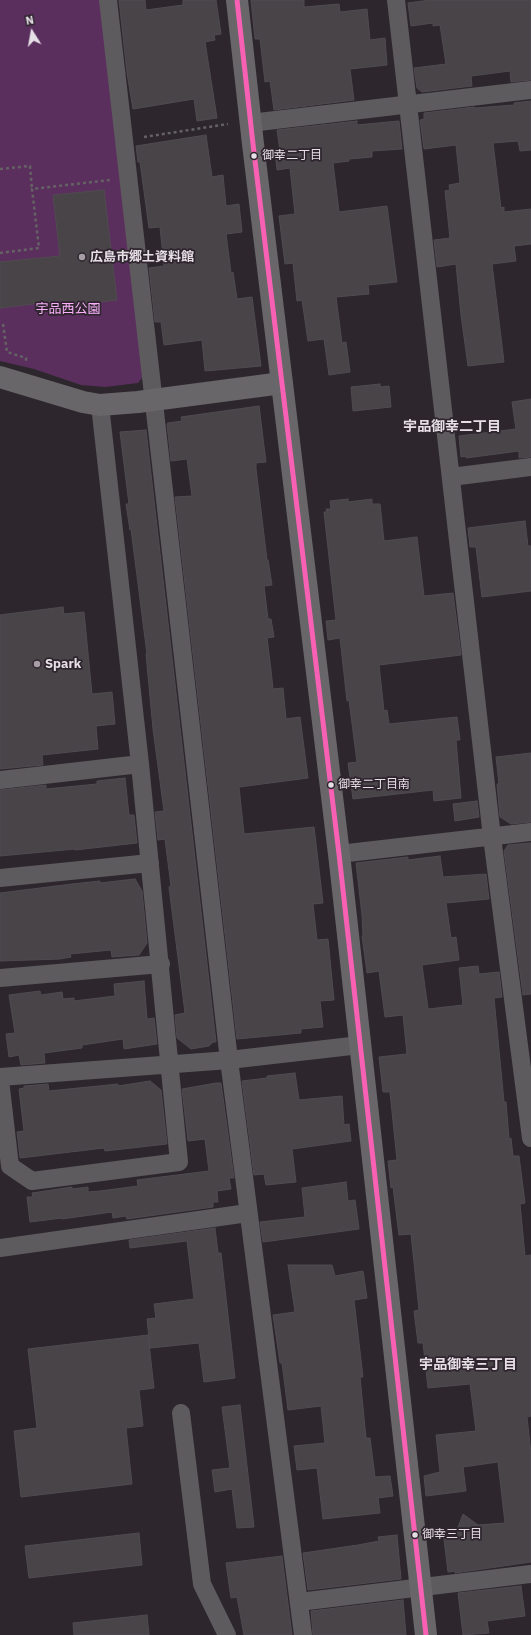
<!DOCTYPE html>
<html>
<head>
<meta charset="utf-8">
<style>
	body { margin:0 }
	#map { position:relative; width:531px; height:1635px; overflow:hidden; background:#2d272d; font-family:"IBM Plex Sans",sans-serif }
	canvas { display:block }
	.north { position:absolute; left:12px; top:12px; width:40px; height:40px; -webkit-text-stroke:3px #2f252f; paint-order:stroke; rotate:349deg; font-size:11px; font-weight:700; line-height:16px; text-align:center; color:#e6dfe6 }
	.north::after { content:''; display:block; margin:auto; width:14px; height:18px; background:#e6dfe6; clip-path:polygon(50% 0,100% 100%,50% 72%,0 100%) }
</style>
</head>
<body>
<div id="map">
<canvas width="531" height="1635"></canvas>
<div class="north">N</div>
</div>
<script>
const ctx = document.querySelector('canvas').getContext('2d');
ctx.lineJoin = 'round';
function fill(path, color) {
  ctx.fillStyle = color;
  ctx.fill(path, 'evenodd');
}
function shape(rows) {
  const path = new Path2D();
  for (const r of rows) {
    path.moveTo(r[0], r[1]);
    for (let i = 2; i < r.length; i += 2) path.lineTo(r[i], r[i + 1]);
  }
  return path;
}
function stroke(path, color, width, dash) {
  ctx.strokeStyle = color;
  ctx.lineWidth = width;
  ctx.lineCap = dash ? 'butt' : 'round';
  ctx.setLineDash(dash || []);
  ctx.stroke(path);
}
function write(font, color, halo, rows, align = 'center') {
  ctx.font = font + ' "IBM Plex Sans","Noto Sans JP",sans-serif';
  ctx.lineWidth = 3.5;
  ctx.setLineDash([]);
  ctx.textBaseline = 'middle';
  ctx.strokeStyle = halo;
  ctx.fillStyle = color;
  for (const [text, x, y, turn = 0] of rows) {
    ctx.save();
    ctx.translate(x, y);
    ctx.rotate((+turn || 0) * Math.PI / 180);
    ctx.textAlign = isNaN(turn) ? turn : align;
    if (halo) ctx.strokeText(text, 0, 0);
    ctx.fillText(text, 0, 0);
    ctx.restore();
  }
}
fill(shape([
	[0,0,101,0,145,374,138,383,105,387,81,385,34,369,0,361]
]), '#5b2f5d');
const building = shape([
	[119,0,145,0,146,10,183,5,183,0,216,0,221,34,214,35,215,40,205,42,217,118,197,121,194,99,133,109,127,73,119,0],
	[251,0,304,0,304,7,339,4,340,12,367,9,370,40,385,38,387,65,350,69,354,100,274,110,270,81,265,82,260,39,255,39,251,0],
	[430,0,531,0,531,80,511,82,510,71,471,76,472,86,422,92,417,88,414,68,446,64,440,25,433,26,433,23,411,26,408,3,430,0],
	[531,101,531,150,520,151,518,141,493,143,501,208,504,207,504,212,531,209,531,244,514,246,516,261,492,264,504,362,468,366,461,315,456,264,437,267,434,240,450,238,445,191,450,190,449,185,460,183,456,145,424,149,420,120,424,119,424,113,474,107,475,108,514,105,514,103,531,101],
	[357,121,357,125,399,121,402,149,372,151,372,157,349,159,349,161,333,163,339,212,387,206,397,282,368,285,369,294,336,297,342,343,346,342,350,372,329,375,324,339,308,341,302,300,297,301,293,263,285,264,279,216,295,214,290,168,277,170,275,152,280,151,277,130,357,121],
	[206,135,212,177,223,175,226,206,239,204,242,232,226,234,231,273,233,272,237,299,252,297,261,366,205,371,202,340,164,345,161,322,155,322,149,268,164,266,160,227,149,228,140,162,138,162,136,146,206,135],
	[104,190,117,300,67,306,66,300,0,308,0,262,60,256,53,195,104,190],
	[380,384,380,387,389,386,391,407,353,411,351,387,380,384],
	[531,399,531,457,519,458,519,451,466,458,466,456,461,457,459,436,516,429,512,402,531,399],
	[259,406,266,462,256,463,256,469,267,560,268,560,272,585,264,586,268,619,271,619,274,637,267,638,271,670,273,689,283,688,286,719,300,717,308,778,239,787,244,834,314,827,323,903,313,904,317,940,328,939,334,1000,320,1001,323,1027,301,1029,301,1033,237,1039,175,497,192,496,187,459,171,461,167,424,168,423,182,421,181,417,259,406],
	[146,430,216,1042,213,1042,209,1046,191,1049,177,1038,175,1015,185,1013,169,887,171,886,165,839,158,840,155,812,164,811,153,729,146,654,147,654,131,529,130,530,126,504,129,504,120,432,146,430],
	[348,499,348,502,372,499,372,504,380,504,384,541,417,537,424,596,453,593,461,655,379,665,384,711,387,710,389,724,457,717,460,740,456,740,461,798,434,801,433,790,353,799,348,763,357,762,349,700,347,701,340,638,328,640,326,621,336,620,324,512,327,512,326,509,331,509,330,501,348,499],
	[525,521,528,546,531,546,531,591,482,597,476,547,470,547,468,528,525,521],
	[63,607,64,614,84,612,92,694,112,692,115,724,96,726,98,749,42,755,43,765,0,769,0,615,63,607],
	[531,753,531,822,511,824,500,817,497,784,499,784,496,757,531,753],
	[125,778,129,815,134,815,137,843,75,850,75,849,0,856,0,790,46,785,46,789,97,784,97,781,125,778],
	[477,801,479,817,455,821,453,804,477,801],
	[531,843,531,994,523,995,504,851,508,845,531,843],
	[440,856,443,877,486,874,489,899,446,903,451,938,456,937,459,960,422,965,428,1009,463,1005,459,968,478,966,479,974,499,972,502,997,494,998,504,1102,506,1102,509,1139,511,1138,513,1156,519,1156,525,1203,520,1204,525,1256,531,1255,531,1416,527,1417,531,1453,531,1562,455,1573,455,1571,448,1572,443,1531,457,1530,463,1514,478,1525,505,1523,498,1462,463,1467,466,1491,426,1496,424,1476,440,1472,436,1435,476,1431,470,1384,428,1388,423,1343,418,1343,414,1311,419,1310,411,1234,399,1235,393,1187,391,1188,388,1161,397,1160,390,1092,383,1092,379,1057,407,1054,403,1015,385,1017,379,971,367,973,362,936,363,936,362,915,356,863,408,857,408,860,440,856],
	[135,879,142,891,147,943,139,955,112,957,111,950,70,954,71,957,60,959,0,961,0,893,72,884,100,881,100,883,135,879],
	[144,981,147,1019,154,1018,157,1044,124,1049,123,1039,82,1045,82,1048,44,1053,45,1063,21,1065,19,1055,9,1057,6,1034,15,1033,9,995,40,991,41,995,62,992,63,999,74,998,74,1001,115,996,114,984,144,981],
	[295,1073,299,1100,342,1096,344,1125,349,1124,351,1141,292,1149,296,1182,266,1185,264,1174,254,1175,242,1081,267,1078,267,1076,295,1073],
	[150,1081,161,1090,167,1144,105,1151,104,1148,20,1158,17,1132,24,1131,19,1089,24,1088,24,1086,48,1084,49,1091,118,1084,118,1086,150,1081],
	[216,1083,221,1083,234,1178,229,1178,231,1189,217,1191,218,1202,213,1202,213,1207,127,1219,126,1216,113,1218,112,1212,62,1219,62,1218,30,1222,27,1197,33,1197,32,1193,72,1187,72,1189,88,1187,88,1192,100,1191,138,1186,137,1180,209,1171,205,1139,188,1141,182,1089,216,1083],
	[346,1182,348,1201,355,1200,359,1229,263,1242,260,1222,305,1217,302,1188,346,1182],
	[215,1228,218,1253,221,1253,235,1378,204,1382,199,1343,150,1348,147,1319,156,1318,154,1304,194,1299,187,1241,130,1248,129,1240,215,1228],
	[288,1265,332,1265,335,1276,363,1271,367,1298,354,1300,363,1377,360,1377,366,1438,370,1438,375,1477,390,1476,393,1496,378,1498,380,1513,323,1519,317,1468,297,1470,294,1446,325,1443,321,1406,288,1410,282,1363,280,1363,273,1315,295,1312,288,1265],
	[148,1335,154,1388,139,1390,143,1426,126,1428,132,1484,21,1497,14,1431,37,1428,28,1349,148,1335],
	[240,1405,254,1527,237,1528,232,1489,215,1492,212,1470,230,1468,222,1407,240,1405],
	[139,1533,142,1565,29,1578,25,1546,139,1533],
	[397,1535,401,1579,308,1590,303,1553,358,1545,379,1541,378,1537,397,1535],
	[282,1556,292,1635,244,1635,237,1597,231,1598,226,1563,282,1556],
	[521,1586,525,1616,487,1621,489,1633,463,1635,458,1593,521,1586],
	[403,1600,406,1635,313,1635,311,1611,403,1600],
	[147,1615,149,1635,74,1635,73,1623,147,1615]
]);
fill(building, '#484448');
stroke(building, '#504b50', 1);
stroke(shape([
	[144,137,228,124],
	[0,169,30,166,32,189],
	[0,253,39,248,32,189,110,180],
	[3,324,7,352,26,358,26,363]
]), '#656265', 2.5, [3, 3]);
stroke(shape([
	[108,0,229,1060,303,1635],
	[396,0,492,837,531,1138],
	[250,123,531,90],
	[451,477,531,467],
	[0,780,140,764],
	[339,854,531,832],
	[0,878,150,863],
	[0,978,161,964],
	[0,1077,229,1060,360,1045],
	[0,1080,10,1166,32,1181,179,1162,140,764,100,405],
	[0,1248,248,1213],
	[181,1413,202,1584,227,1635],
	[299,1602,531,1574]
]), '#5d5b5d', 18);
stroke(shape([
	[237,0,253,144,339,854,426,1635],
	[0,377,83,402,100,405,138,402,282,383]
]), '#686668', 22);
stroke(shape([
	[237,0,253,144,339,854,426,1635]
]), '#f860b3', 5);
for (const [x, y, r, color] of [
	[254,156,3.5,"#e6dfe6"],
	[82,257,4,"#a59fa5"],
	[37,664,4,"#a59fa5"],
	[331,785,3.5,"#e6dfe6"],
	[415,1535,3.5,"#e6dfe6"]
]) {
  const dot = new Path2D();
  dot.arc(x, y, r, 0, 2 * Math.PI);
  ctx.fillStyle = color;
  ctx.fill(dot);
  stroke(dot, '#2f252f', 1.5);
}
write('12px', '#e6dfe6', '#2f252f', [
	["御幸二丁目",262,156],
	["御幸二丁目南",338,785],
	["御幸三丁目",422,1535]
], 'left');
write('bold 13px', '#e6dfe6', '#2f252f', [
	["広島市郷土資料館",90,257],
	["Spark",45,664]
], 'left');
write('13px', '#fab1fa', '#2f252f', [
	["宇品西公園",68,309]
]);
write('bold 14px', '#e6dfe6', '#2f252f', [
	["宇品御幸二丁目",452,427],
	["宇品御幸三丁目",468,1365]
]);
</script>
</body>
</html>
